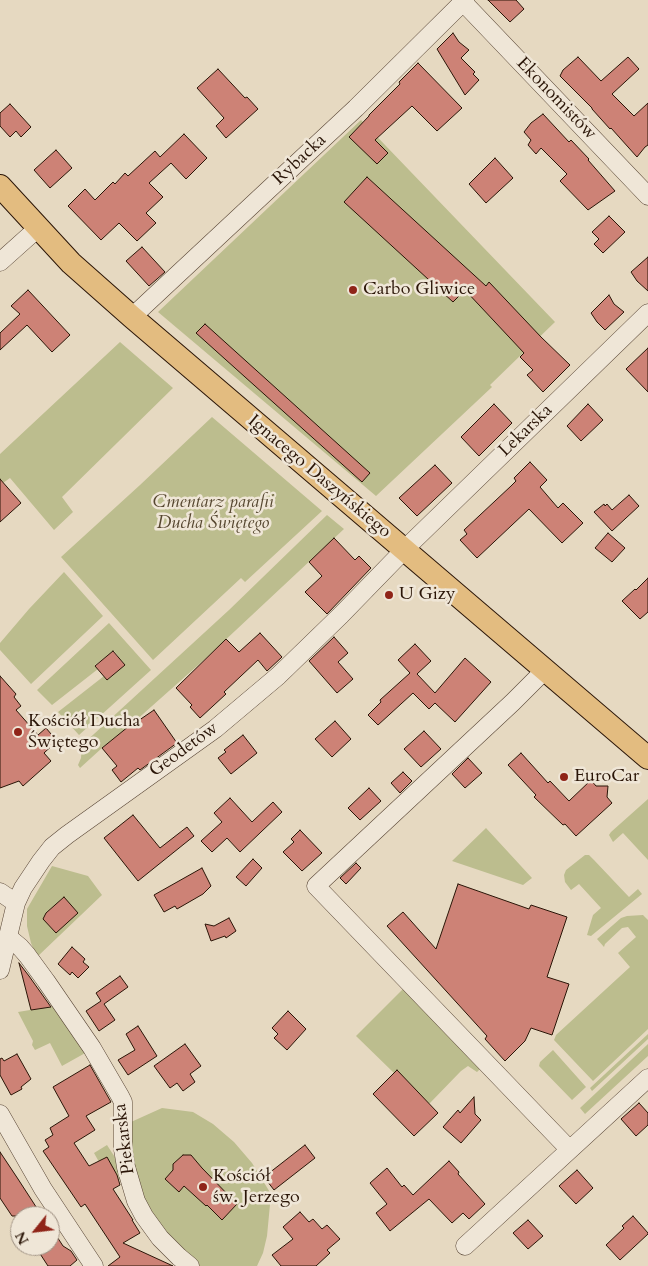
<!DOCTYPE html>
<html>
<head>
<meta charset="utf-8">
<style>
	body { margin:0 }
	#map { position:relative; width:648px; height:1266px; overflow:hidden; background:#e6d9c1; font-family:Cardo,serif }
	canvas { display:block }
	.north { position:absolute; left:10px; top:1206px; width:50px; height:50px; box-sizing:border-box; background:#efe6d7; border:1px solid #a09284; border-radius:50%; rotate:241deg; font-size:14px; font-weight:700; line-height:20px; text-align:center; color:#2a1507 }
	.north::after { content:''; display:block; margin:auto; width:18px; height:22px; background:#8f2418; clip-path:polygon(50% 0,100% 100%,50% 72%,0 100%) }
</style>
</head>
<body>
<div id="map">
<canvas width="648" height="1266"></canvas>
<div class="north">N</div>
</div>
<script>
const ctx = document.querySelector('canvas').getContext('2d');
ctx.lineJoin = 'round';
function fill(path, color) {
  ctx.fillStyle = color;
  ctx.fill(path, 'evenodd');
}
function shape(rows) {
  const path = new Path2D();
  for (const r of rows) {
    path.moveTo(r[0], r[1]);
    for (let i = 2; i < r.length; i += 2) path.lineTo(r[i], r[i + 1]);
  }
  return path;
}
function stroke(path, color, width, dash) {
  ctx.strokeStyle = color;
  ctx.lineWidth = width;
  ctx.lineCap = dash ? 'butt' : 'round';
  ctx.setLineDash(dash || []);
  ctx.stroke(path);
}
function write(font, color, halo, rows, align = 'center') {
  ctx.font = font + ' Cardo,serif';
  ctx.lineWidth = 5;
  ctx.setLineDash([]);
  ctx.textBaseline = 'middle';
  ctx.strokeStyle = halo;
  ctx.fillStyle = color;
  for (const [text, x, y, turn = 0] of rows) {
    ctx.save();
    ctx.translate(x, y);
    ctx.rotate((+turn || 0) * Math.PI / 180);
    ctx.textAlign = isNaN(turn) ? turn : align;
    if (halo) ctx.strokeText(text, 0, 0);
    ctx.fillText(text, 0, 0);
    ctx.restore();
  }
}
fill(shape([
	[361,120,555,322,490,385,492,387,376,496,158,312],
	[120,342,173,388,62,497,73,512,54,530,10,478,3,483,0,480,0,454],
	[212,417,322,511,245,582,241,578,153,660,61,557,140,485],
	[327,515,344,529,205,659,134,722,102,748,80,768,78,765,81,758,82,745,229,610],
	[64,572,103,616,31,684,0,650,0,643,29,609],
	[109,623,151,670,79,735,58,712,104,676,107,680,125,665,114,651,95,665,98,669,52,705,37,690],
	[648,799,648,860,623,833,613,842,609,835,611,832],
	[486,828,532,878,523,885,452,861],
	[585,855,589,855,594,860,629,897,638,889,642,894,591,936,587,935,593,915,601,908,579,884,571,890,565,882,564,875,566,870],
	[52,866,88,876,102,895,37,957,31,943,27,926,27,909],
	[643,915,648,920,648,1029,593,1081,554,1040,556,1035,630,967,618,953,636,937,628,927,622,928,605,944,604,947,597,939,621,918,627,916],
	[405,987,480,1069,477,1072,468,1066,461,1071,429,1104,394,1073,356,1036],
	[54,1006,87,1052,62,1066,50,1043,35,1050,32,1045,33,1041,18,1012],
	[648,1034,648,1039,592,1091,590,1088],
	[648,1044,648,1056,585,1114,580,1108],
	[553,1050,586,1087,572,1100,539,1066,540,1062],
	[162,1108,193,1112,213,1124,234,1142,252,1163,271,1194,267,1236,263,1253,257,1266,198,1266,153,1220,130,1166,131,1122],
	[107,1145,118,1162,122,1184,115,1172,107,1176,94,1153]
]), '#bcbd8e');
const building = shape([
	[488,0,516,0,524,9,510,22,488,0],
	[453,33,459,42,469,50,461,58,475,72,473,74,479,80,465,95,437,49,453,33],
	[578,57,601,81,628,57,639,69,612,94,634,116,648,103,648,145,645,147,637,157,611,128,610,129,592,109,592,108,560,76,563,70,578,57],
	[418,63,462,108,437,131,412,106,375,140,388,153,377,164,349,137,369,116,369,115,400,84,399,82,418,63],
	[218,69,245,98,247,97,258,109,226,138,216,126,224,118,197,88,218,69],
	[10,104,31,127,21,137,16,131,10,137,0,126,0,113,10,104],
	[543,114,569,142,571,140,589,159,588,160,615,191,588,210,560,181,567,174,541,148,536,154,528,145,531,140,524,132,531,123,543,114],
	[184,134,207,158,186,179,171,163,149,183,163,197,146,213,156,223,137,241,119,223,101,240,68,206,85,189,95,200,113,182,115,184,125,173,128,176,155,151,160,157,184,134],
	[56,150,72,168,50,188,34,170,56,150],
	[495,158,513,178,486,203,469,184,495,158],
	[367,177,486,286,489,282,541,337,570,365,543,392,527,375,533,370,520,357,524,353,465,290,453,302,344,202,367,177],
	[609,216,625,232,603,253,594,244,599,239,592,232,609,216],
	[142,247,165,272,149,286,126,261,142,247],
	[648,257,648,291,637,281,631,272,648,257],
	[28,290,70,335,52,352,27,325,0,350,0,333,20,314,11,306,28,290],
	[609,295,614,304,624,312,605,330,597,322,591,313,609,295],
	[205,324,370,473,362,482,196,333,205,324],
	[648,348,648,392,626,369,648,348],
	[494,404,512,423,479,456,461,437,494,404],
	[588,404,603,420,581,441,567,426,588,404],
	[530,462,547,480,540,487,558,508,563,503,583,523,562,543,529,509,477,558,460,540,467,534,464,530,511,486,516,481,514,478,530,462],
	[435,465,452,483,417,516,399,498,435,465],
	[0,479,21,503,0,522,0,479],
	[629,495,639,506,612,531,594,512,604,504,605,506,607,504,612,510,629,495],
	[608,533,625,548,612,562,595,548,608,533],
	[334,538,355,560,359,556,371,568,327,614,305,592,322,576,309,562,334,538],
	[648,578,648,612,640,619,622,601,635,589,636,590,648,578],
	[260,633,282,657,267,671,258,660,224,692,226,694,200,718,190,707,192,705,176,688,226,639,239,652,260,633],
	[334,637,348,653,338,662,353,679,337,693,309,661,334,637],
	[415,644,431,661,417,674,435,693,465,658,491,682,455,722,435,703,429,709,413,693,378,725,368,715,381,702,380,700,410,673,398,660,415,644],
	[113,651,125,665,107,680,95,666,113,651],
	[0,676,16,694,14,697,21,706,16,710,38,735,46,728,57,741,44,753,51,761,23,786,19,781,0,788,0,676],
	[154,710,177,743,140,770,138,768,121,782,112,770,117,766,102,748,134,722,135,723,154,710],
	[335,721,351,739,332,757,315,739,335,721],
	[424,731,441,749,421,767,404,749,424,731],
	[243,735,257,753,231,774,218,758,226,752,224,750,243,735],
	[521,753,548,783,550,781,569,801,591,780,596,786,608,786,607,797,612,803,576,836,565,824,563,825,534,797,536,795,508,765,521,753],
	[468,758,482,773,465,788,452,774,468,758],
	[403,772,412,781,400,793,391,783,403,772],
	[369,788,381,801,360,820,348,808,369,788],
	[230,798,252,822,273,802,282,812,240,852,227,838,212,852,201,841,222,822,214,813,230,798],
	[133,815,160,848,187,827,194,836,138,881,104,838,133,815],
	[300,830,322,853,302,871,283,852,294,842,291,839,300,830],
	[253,859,262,868,246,886,236,877,253,859],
	[356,863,361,868,346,884,340,878,356,863],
	[202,868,211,886,203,894,177,909,175,906,164,912,154,895,202,868],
	[458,884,529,909,531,905,567,917,547,977,569,984,552,1035,531,1028,525,1041,505,1061,485,1039,487,1036,387,926,403,912,436,949,458,884],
	[64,897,78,913,56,933,43,919,46,913,64,897],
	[229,918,236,931,226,938,225,936,211,941,205,924,214,926,229,918],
	[72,947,85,959,83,962,89,967,78,978,72,972,70,975,58,964,72,947],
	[19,963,29,976,51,1007,31,1010,19,963],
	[120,976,128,987,104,1004,115,1020,99,1031,86,1011,101,1001,96,993,120,976],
	[288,1011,306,1029,287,1050,274,1038,278,1034,272,1028,288,1011],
	[138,1026,157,1056,128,1075,118,1060,135,1050,126,1034,138,1026],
	[185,1044,201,1066,190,1074,195,1082,183,1091,177,1083,170,1088,154,1066,185,1044],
	[17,1054,31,1079,21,1087,22,1089,11,1095,0,1075,0,1059,2,1058,4,1061,17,1054],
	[90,1065,111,1102,86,1116,95,1130,74,1143,89,1166,107,1157,117,1175,120,1185,113,1189,133,1220,132,1220,140,1233,123,1243,173,1266,108,1266,120,1257,85,1204,81,1207,43,1151,49,1147,45,1140,53,1135,50,1128,69,1116,53,1087,90,1065],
	[397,1070,438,1113,414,1136,373,1094,397,1070],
	[474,1097,475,1114,481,1120,461,1143,443,1127,458,1110,460,1113,474,1097],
	[639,1103,648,1113,648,1125,636,1136,621,1119,639,1103],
	[305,1145,315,1158,274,1190,264,1177,305,1145],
	[0,1152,18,1179,42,1216,12,1216,0,1198,0,1152],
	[183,1155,191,1155,202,1168,237,1204,222,1220,207,1205,206,1206,184,1186,179,1192,165,1179,173,1170,173,1164,183,1155],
	[449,1161,459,1172,458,1174,485,1204,469,1219,463,1213,452,1223,429,1199,390,1231,376,1213,387,1204,370,1183,387,1168,402,1187,404,1185,413,1195,449,1161],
	[577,1170,593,1188,576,1204,559,1186,577,1170],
	[300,1212,309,1222,313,1219,322,1229,327,1225,340,1239,327,1250,330,1253,316,1266,281,1266,272,1255,293,1239,283,1227,300,1212],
	[633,1216,648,1233,648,1234,620,1260,606,1245,624,1228,622,1226,633,1216],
	[528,1220,543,1236,528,1249,513,1233,528,1220],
	[50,1226,63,1246,71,1251,77,1260,70,1266,48,1266,35,1246,50,1246,50,1226]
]);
fill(building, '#cd8276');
stroke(building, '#2a1507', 1);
const minor = shape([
	[463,2,648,196],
	[0,262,38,228],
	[132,317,356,108,465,0],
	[545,670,513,702,316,886,569,1149],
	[0,892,16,903],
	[8,937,20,947,27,955,46,981,92,1048,120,1096,123,1102,123,1149,126,1167,136,1201,144,1216,160,1238,179,1257,190,1266],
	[0,970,16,903,23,888,41,861,52,847,67,835,215,729,278,676,341,615,410,544,648,313],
	[0,1114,43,1189,94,1266],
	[465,1246,648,1078]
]);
const major = shape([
	[0,186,71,263,132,317,648,758]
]);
stroke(minor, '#594636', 19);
stroke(major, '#2a1507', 24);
stroke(minor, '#efe6d7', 18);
stroke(major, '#e3bc80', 22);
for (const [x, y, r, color] of [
	[353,290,5,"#8f2418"],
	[389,595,5,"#8f2418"],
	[18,732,5,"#8f2418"],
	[564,777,5,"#8f2418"],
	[203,1187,5,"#8f2418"]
]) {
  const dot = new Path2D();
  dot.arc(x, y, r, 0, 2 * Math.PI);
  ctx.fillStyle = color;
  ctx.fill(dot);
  stroke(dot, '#efe6d7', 2);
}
write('18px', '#2a1507', '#efe6d7', [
	["Ekonomistów",556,99,46],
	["Rybacka",300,160,-43],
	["Lekarska",526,431,-44],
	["Ignacego Daszyńskiego",319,477,40],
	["Geodetów",184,750,-36],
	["Piekarska",125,1139,-97]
]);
write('18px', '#2a1507', '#efe6d7', [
	["Carbo Gliwice",363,290],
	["U Gizy",399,595],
	["Kościół Ducha",28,722],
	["Świętego",28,743],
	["EuroCar",574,777],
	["Kościół",213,1177],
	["św. Jerzego",213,1198]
], 'left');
write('italic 18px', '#564730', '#efe6d7', [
	["Cmentarz parafii",213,503],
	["Ducha Świętego",213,524]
]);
</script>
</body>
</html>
